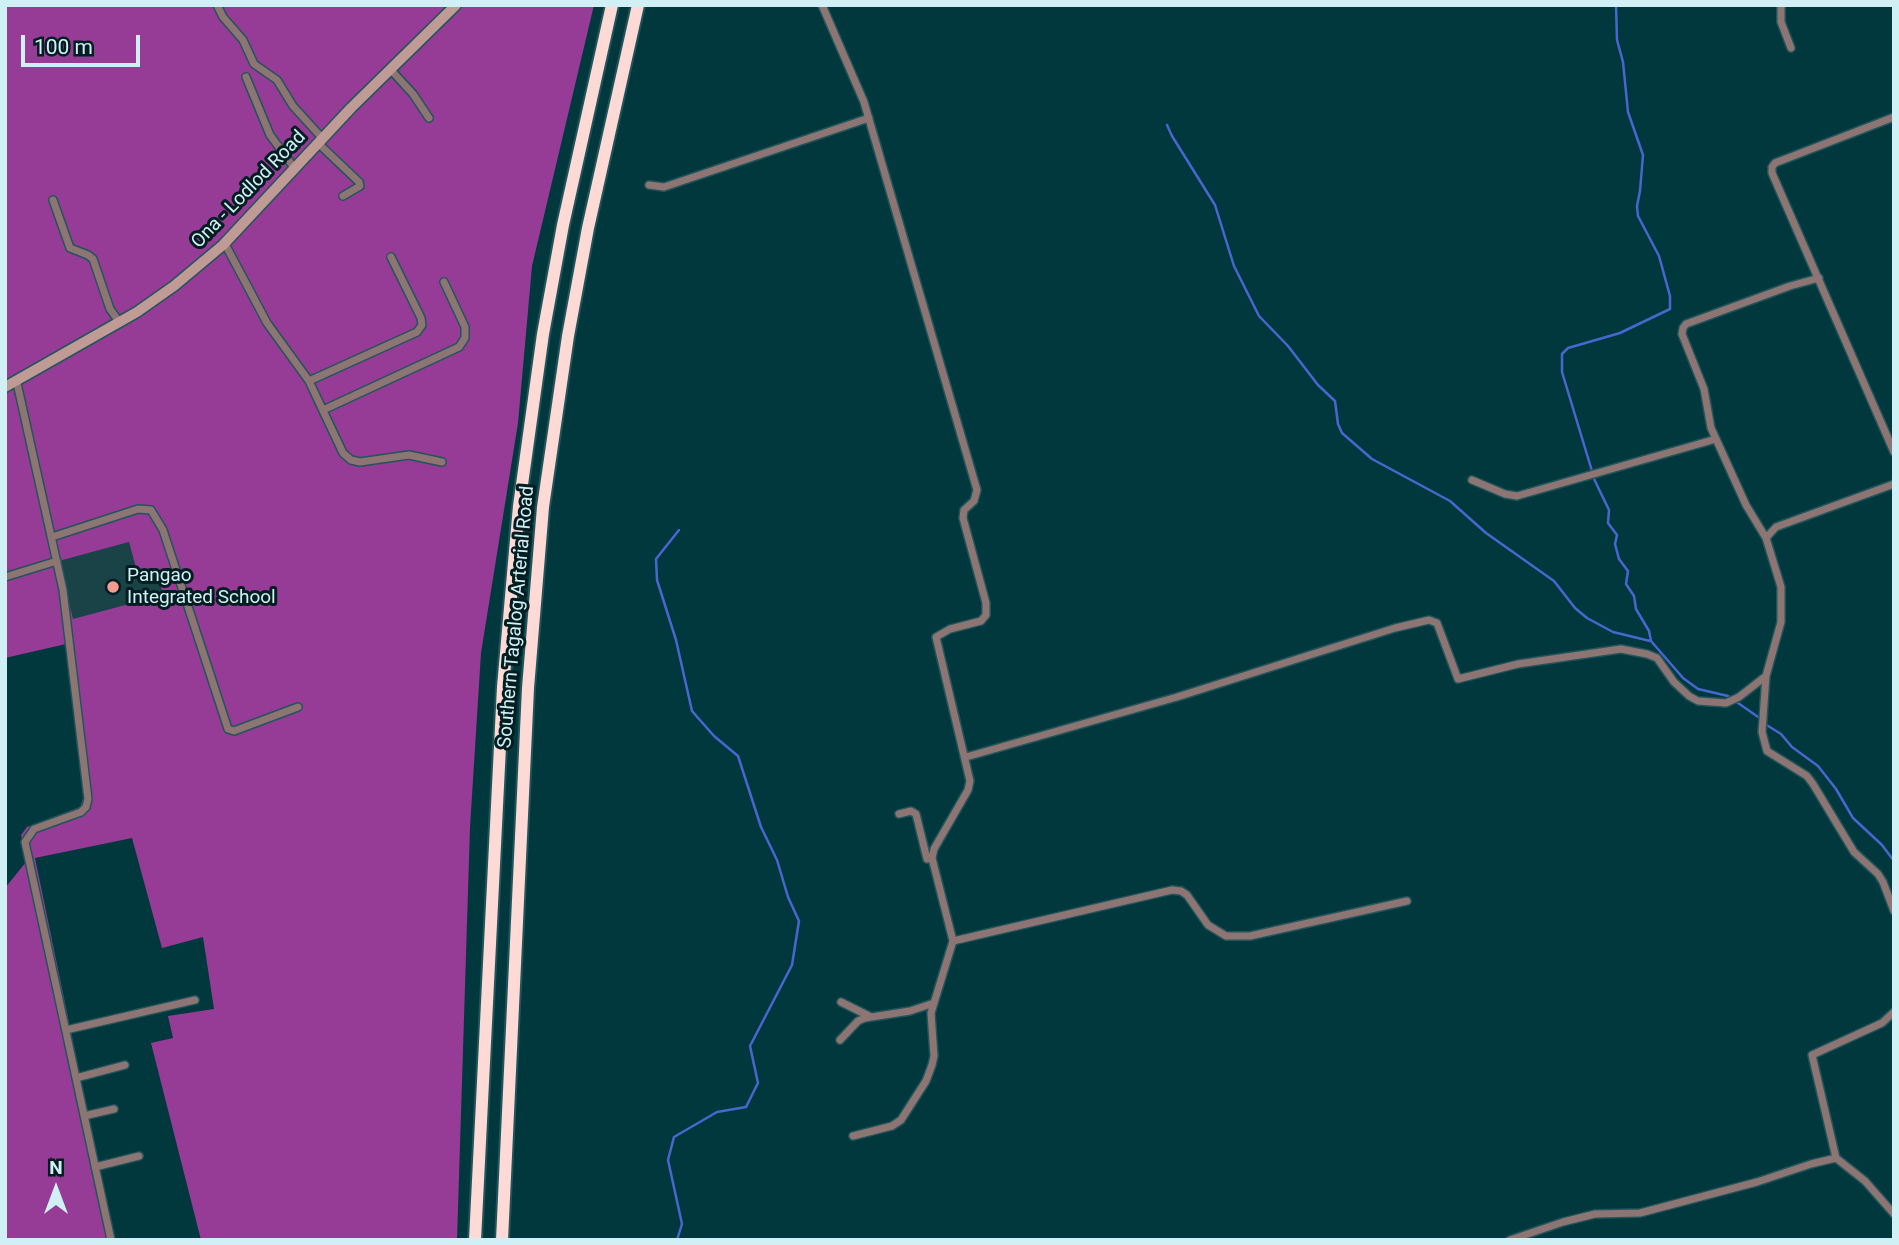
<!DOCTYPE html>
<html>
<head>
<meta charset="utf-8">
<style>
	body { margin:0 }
	#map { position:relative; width:1899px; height:1245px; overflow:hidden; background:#01383e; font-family:Roboto,sans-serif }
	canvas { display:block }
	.frame { position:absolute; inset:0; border:7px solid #d1f0f5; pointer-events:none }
	.north { position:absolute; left:21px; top:1154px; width:70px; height:70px; -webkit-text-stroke:5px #031d20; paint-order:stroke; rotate:0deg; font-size:19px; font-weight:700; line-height:28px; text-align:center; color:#d1f0f5 }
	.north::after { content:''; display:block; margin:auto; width:24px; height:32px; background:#d1f0f5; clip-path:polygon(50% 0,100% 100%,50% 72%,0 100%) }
	.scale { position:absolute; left:21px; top:35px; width:119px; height:32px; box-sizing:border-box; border:4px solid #d1f0f5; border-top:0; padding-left:9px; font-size:21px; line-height:24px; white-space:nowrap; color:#d1f0f5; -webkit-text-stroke:5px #031d20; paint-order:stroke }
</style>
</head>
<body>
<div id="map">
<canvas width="1899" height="1245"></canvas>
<div class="frame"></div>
<div class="north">N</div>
<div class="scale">100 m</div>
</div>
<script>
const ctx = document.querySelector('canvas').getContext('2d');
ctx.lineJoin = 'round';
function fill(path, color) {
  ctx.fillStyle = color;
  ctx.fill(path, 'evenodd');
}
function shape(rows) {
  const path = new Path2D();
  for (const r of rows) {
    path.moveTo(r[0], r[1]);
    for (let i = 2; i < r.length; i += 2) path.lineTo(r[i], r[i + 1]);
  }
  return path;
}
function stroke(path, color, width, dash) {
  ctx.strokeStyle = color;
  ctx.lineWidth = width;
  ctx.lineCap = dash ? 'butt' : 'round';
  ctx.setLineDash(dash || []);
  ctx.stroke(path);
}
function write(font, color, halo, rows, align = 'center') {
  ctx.font = font + ' Roboto,sans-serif';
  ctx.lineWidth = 6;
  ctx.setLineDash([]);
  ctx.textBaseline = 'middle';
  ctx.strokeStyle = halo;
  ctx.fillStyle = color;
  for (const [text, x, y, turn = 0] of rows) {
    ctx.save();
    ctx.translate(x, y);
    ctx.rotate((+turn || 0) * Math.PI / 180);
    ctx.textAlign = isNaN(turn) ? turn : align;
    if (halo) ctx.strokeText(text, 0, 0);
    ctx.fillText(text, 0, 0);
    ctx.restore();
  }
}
fill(shape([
	[129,542,139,578,157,574,164,595,73,620,59,561]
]), '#1a4348');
fill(shape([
	[5,5,594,5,532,266,518,423,481,653,470,827,457,1240,201,1240,151,1043,173,1038,168,1016,214,1009,203,937,162,948,132,838,35,858,114,1240,5,1240,5,888,26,862,21,835,27,827,80,807,84,796,66,644,5,658],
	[129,542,139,579,158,574,163,595,73,619,59,561]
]), '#963c96');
stroke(shape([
	[1616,5,1617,40,1623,62,1628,112,1643,155,1640,191,1637,206,1638,216,1659,256,1670,296,1670,309,1620,333,1568,348,1562,354,1562,372,1595,481,1609,510,1608,523,1617,535,1615,544,1619,559,1628,571,1626,584,1634,596,1636,609,1649,631,1651,641,1683,678,1698,689,1728,696,1761,719],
	[1167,125,1172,136,1215,205,1234,266,1259,316,1288,346,1318,385,1335,401,1338,424,1342,433,1372,459,1450,501,1486,533,1554,581,1575,608,1587,618,1613,632,1650,641],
	[1765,724,1781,734,1792,747,1818,766,1836,789,1853,818,1882,845,1894,861],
	[677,1240,682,1224,668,1160,674,1137,717,1112,746,1107,758,1083,750,1046,792,965,799,921,788,897,777,860,761,827,738,756,714,736,692,711,676,640,657,580,656,559,679,530]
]), '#4767cf', 2.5);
const street = shape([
	[217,5,223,17,243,40,254,64,277,80,293,106,323,139],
	[822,5,864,102,977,490,974,501,964,510,963,518,986,603,986,615,981,621,950,629,936,637,970,781,968,790,934,849,932,858,953,941,931,1013,934,1056,932,1065,926,1081,901,1120,892,1126,853,1136],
	[1781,5,1781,22,1791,48],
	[391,70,413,94,429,118],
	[246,77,270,135,295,169],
	[1894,117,1775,163,1772,167,1772,173,1894,452],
	[319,144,359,182,360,186,343,196],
	[649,185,664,187,869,118],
	[53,200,70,248,88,255,93,259,110,309,120,323],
	[225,244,267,323,309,381,343,453,351,460,360,462,409,455,442,462],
	[309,381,417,332,422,325,421,318,391,257],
	[17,383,63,590,88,799,86,807,81,812,34,829,25,842,111,1240],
	[323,410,459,347,465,338,465,327,444,282],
	[1472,480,1505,494,1517,496,1716,439],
	[52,537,138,509,151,510,163,530,228,729,234,731,298,707],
	[1766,538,1776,527,1894,484],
	[5,577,57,561],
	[1766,676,1762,732,1767,751,1807,776,1813,784,1854,852,1878,874,1883,882,1894,911],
	[966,757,1177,697,1395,628,1429,620,1437,623,1458,679,1518,664,1621,649,1647,654,1657,658,1674,682,1689,696,1698,701,1726,703,1739,697,1766,676,1781,622,1781,587,1766,538,1746,505,1711,428,1704,389,1682,334,1683,328,1686,324,1790,286,1819,278],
	[899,814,911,811,916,814,927,859,932,858],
	[953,941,1172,890,1181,891,1187,895,1208,925,1226,936,1250,936,1407,901],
	[841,1002,871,1017],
	[66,1030,195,1000],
	[840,1040,858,1021,865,1018,910,1011,934,1003],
	[76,1078,125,1065],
	[84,1116,114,1109],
	[1836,1158,1865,1181,1894,1214],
	[95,1167,139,1156],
	[1510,1240,1563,1222,1595,1214,1640,1213,1757,1182,1811,1164,1836,1158,1812,1055,1882,1023,1894,1012]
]);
const secondary = shape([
	[5,387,137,312,174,286,223,245,351,108,456,5]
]);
const highway = shape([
	[475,1240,503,687,519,506,543,334,563,225,612,5],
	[502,1240,528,688,543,507,568,336,588,228,638,5]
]);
stroke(street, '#22555b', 10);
stroke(secondary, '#22555b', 13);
stroke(highway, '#22555b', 16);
stroke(street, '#8c7572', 7);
stroke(secondary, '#c09b96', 10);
stroke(highway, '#fddad5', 12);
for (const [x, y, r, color] of [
	[113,587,7,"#f59c91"]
]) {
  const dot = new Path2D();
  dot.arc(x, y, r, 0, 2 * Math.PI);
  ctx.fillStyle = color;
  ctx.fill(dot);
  stroke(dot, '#031d20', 2.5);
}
write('19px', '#d1f0f5', '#031d20', [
	["Ona - Lodlod Road",249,190,-46],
	["Southern Tagalog Arterial Road",517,617,-85]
]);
write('19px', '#d1f0f5', '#031d20', [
	["Pangao",127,576],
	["Integrated School",127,598]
], 'left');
</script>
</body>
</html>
